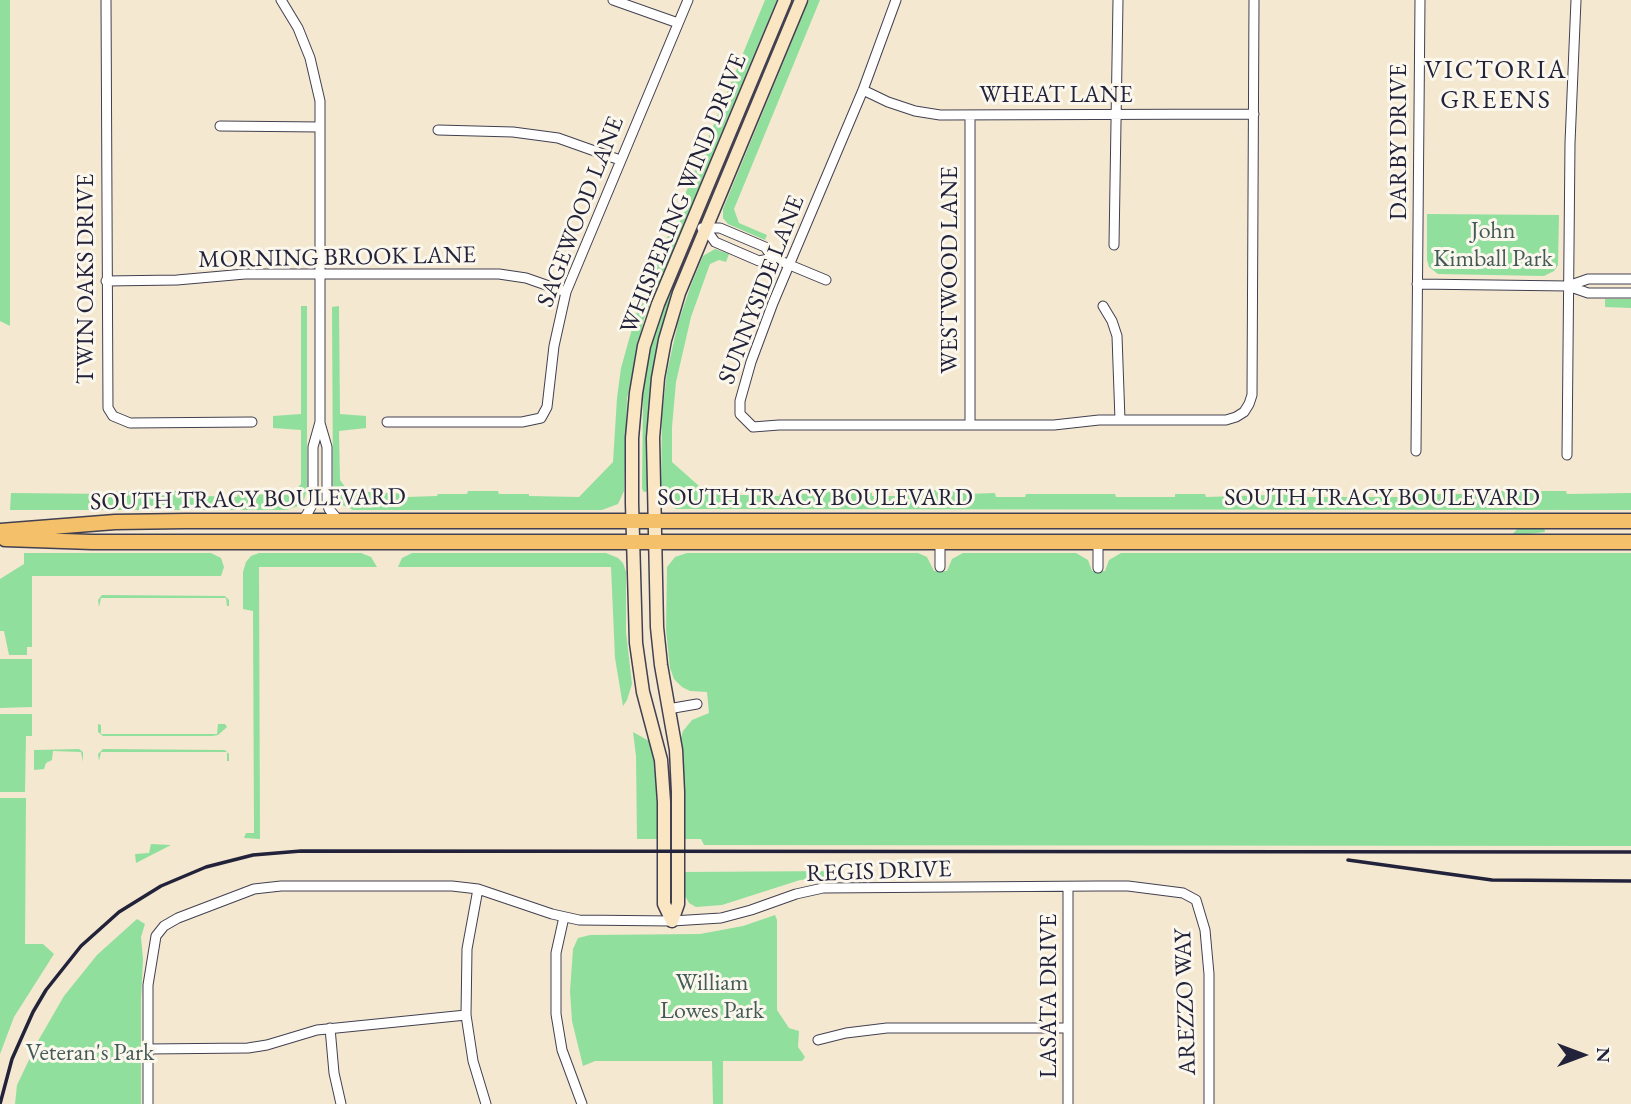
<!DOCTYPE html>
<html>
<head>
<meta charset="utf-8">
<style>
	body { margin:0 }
	#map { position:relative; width:1631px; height:1104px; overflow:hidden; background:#f4e8d0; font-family:"EB Garamond",serif }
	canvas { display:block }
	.north { position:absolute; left:1547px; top:1020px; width:70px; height:70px; -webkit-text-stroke:5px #fbf7ec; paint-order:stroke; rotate:90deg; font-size:19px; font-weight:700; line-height:28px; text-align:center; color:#22223b }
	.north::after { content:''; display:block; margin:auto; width:24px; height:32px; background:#22223b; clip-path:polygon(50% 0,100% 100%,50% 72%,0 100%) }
</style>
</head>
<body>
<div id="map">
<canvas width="1631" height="1104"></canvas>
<div class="north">N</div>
</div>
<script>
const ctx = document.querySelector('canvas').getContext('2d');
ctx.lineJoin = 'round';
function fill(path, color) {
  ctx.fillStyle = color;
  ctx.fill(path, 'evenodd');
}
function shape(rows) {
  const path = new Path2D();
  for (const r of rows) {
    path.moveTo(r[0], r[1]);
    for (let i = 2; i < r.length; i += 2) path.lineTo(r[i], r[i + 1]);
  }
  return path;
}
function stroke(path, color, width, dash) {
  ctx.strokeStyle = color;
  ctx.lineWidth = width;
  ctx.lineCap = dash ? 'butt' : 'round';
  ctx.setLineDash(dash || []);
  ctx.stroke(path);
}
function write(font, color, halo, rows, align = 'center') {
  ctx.font = font + ' "EB Garamond",serif';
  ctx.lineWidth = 6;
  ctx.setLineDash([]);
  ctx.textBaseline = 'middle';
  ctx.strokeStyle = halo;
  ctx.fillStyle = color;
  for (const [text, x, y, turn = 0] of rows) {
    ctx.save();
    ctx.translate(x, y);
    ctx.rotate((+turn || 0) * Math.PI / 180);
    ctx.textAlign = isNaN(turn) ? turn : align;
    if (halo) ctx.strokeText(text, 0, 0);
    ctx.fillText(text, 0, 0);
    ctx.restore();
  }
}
fill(shape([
	[0,0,10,0,10,326,0,321],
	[765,0,777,0,644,319,627,399,624,491,618,504,602,510,353,510,338,503,333,488,332,307,339,306,340,414,366,416,366,428,339,431,340,480,348,491,407,494,407,497,437,496,438,494,467,494,468,491,498,491,499,494,529,494,529,496,579,497,613,462,617,398,621,368,637,311],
	[789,0,797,0,737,140,742,116],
	[809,0,820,0,734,209,739,223,767,235,765,240,728,224,723,218,723,209],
	[1427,214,1559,215,1558,265,1554,271,1544,276,1438,274,1429,267,1427,260],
	[715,249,729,254,726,262,719,260,710,264,691,317,676,382,672,427,672,462,708,494,779,496,780,494,810,494,810,491,842,491,843,493,872,493,872,496,895,496,895,493,932,494,932,490,964,491,965,494,995,493,996,497,1025,497,1026,494,1115,494,1116,497,1175,497,1175,494,1205,494,1206,497,1298,494,1299,497,1415,497,1416,494,1491,494,1491,491,1566,491,1567,494,1631,493,1631,510,676,509,664,500,661,490,662,415,667,372,678,323,691,285,703,256],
	[690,253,670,308,649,491,644,492,642,489,643,399,641,389,651,335,677,272],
	[1605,299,1631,299,1631,308,1605,307],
	[301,306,307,306,307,489,304,500,298,506,287,510,10,510,11,493,112,494,113,491,177,491,178,494,207,494,207,496,237,497,238,494,292,495,301,484,301,430,273,428,273,416,301,414],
	[1519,527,1544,527,1545,532,1511,536],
	[24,553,211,553,221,558,224,567,221,576,32,576,32,647,27,647,27,655,9,655,4,631,0,631,0,579,24,564],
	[361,553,371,557,377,567,259,567,260,839,244,838,246,833,254,833,253,611,243,609,243,572,246,562,251,556,259,553],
	[412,553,606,553,618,558,623,563,626,572,626,632,632,684,627,700,623,706,615,658,611,567,398,567,402,558],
	[687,553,918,553,927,557,934,571,947,571,952,559,963,553,1076,553,1088,560,1092,571,1105,571,1109,560,1121,553,1631,553,1631,846,704,845,701,839,684,839,684,779,680,741,683,731,692,720,709,713,707,692,690,691,682,687,674,679,670,668,666,630,667,567,675,557],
	[102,595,225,596,229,600,229,606,227,606,226,598,101,598,99,607,98,600],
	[0,659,32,659,32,707,0,708],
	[0,714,32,714,32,736,26,736,25,792,0,792],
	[98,724,101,725,101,734,217,734,218,724,225,724,227,727,218,735,212,736,103,736,98,732],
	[633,732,649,741,654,751,658,784,658,839,637,839,636,756],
	[79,749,83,752,83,762,81,752,53,751,52,760,46,763,44,769,34,770,34,750],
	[103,749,225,750,229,754,229,761,227,761,227,752,101,752,99,761,98,754],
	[0,798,26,798,25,944,43,944,54,954,14,1017,0,1054],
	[151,844,171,845,136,863,135,854,149,853],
	[839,871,839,876,800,880,722,905,696,907,689,903,685,896,684,872],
	[775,915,777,920,777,1010,789,1028,799,1031,798,1047,805,1057,802,1061,723,1061,723,1104,713,1104,712,1061,595,1061,583,1066,572,1021,570,991,573,949,578,938,590,935,700,934,743,926],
	[137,919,145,924,141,937,143,959,141,999,141,1104,15,1104,17,1085,38,1041,64,996,97,955]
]), '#91df9d');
const street = shape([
	[106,0,108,408,113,416,130,423,252,422],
	[281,0,298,28,310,58,320,101,320,422,313,447,313,503,306,516,300,521],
	[613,0,678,23],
	[896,0,863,90,773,303,751,362,740,401,740,414,753,427,779,425,1054,425,1099,420,1226,420,1236,417,1244,412,1249,404,1252,395,1254,0],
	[863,90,888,102,915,111,940,115,1254,114],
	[970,115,970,425],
	[220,126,320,127],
	[438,130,513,132,558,138,620,160],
	[702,228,720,228,765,247,773,258,826,280],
	[706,229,715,242,759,261,773,258],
	[1114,245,1118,0],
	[106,281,177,280,245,274,499,274,526,278,566,292],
	[1417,284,1568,286,1588,293,1631,293],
	[1568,286,1588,279,1631,279],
	[1103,306,1112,321,1117,336,1120,420],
	[387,422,522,422,541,418,547,407,554,346,566,292,688,0],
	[320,423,327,447,327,503,329,509,339,521],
	[1416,451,1420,0],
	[1567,455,1570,143,1576,0],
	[1098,542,1098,568],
	[940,543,940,567],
	[668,709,697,704],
	[478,889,467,949,466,1015,473,1061,486,1104],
	[564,917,556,953,556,1014,562,1050,582,1104],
	[330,1028,334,1073,341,1104],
	[818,1040,846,1033,887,1028,1068,1028],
	[148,1049,248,1048,267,1045,317,1030,466,1015],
	[148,1104,148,985,156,936,164,926,178,918,254,889,281,886,452,886,478,889,552,914,579,920,672,921,721,918,751,910,796,894,823,888,1097,886,1128,886,1183,893,1196,900,1205,930,1209,974,1209,1104],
	[1068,1104,1068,887]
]);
const secondary = shape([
	[672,921,664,904,664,802,661,760,643,692,636,643,632,503,632,438,636,393,644,346,658,304,785,0],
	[672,921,678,904,678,792,676,750,661,665,657,627,653,438,658,378,665,340,679,293,801,0]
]);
const primary = shape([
	[0,531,115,522,185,521,1631,521],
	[5,539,92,542,1631,542]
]);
stroke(street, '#424051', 11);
stroke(secondary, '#424051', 15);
stroke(primary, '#424051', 17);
stroke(street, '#fff', 9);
stroke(secondary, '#fbe6c3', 12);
stroke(primary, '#f4c16a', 14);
stroke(shape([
	[1348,860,1492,880,1631,881],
	[0,1104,12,1059,33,1012,46,990,81,946,119,912,161,886,206,867,253,855,301,851,1631,852]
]), '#22223b', 3.5);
write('24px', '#22223b', '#fbf7ec', [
	["WHEAT LANE",1056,95],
	["DARBY DRIVE",1399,142,-90],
	["WHISPERING WIND DRIVE",684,194,-68],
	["SAGEWOOD LANE",581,212,-69],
	["MORNING BROOK LANE",337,258,-1],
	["WESTWOOD LANE",950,270,-90],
	["TWIN OAKS DRIVE",86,279,-90],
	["SUNNYSIDE LANE",762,290,-69],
	["SOUTH TRACY BOULEVARD",815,498],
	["SOUTH TRACY BOULEVARD",1382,498],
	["SOUTH TRACY BOULEVARD",248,500,-1],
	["REGIS DRIVE",879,872,-2],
	["LASATA DRIVE",1049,996,-90],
	["AREZZO WAY",1186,1002,-92]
]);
write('24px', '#435b58', '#fbf7ec', [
	["John",1493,231],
	["Kimball Park",1493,259],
	["William",712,983],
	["Lowes Park",712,1011],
	["Veteran's Park",90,1053]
]);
ctx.letterSpacing = '2px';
write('26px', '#22223b', '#fbf7ec', [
	["VICTORIA",1496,71],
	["GREENS",1496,101]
]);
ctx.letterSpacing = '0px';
</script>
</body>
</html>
